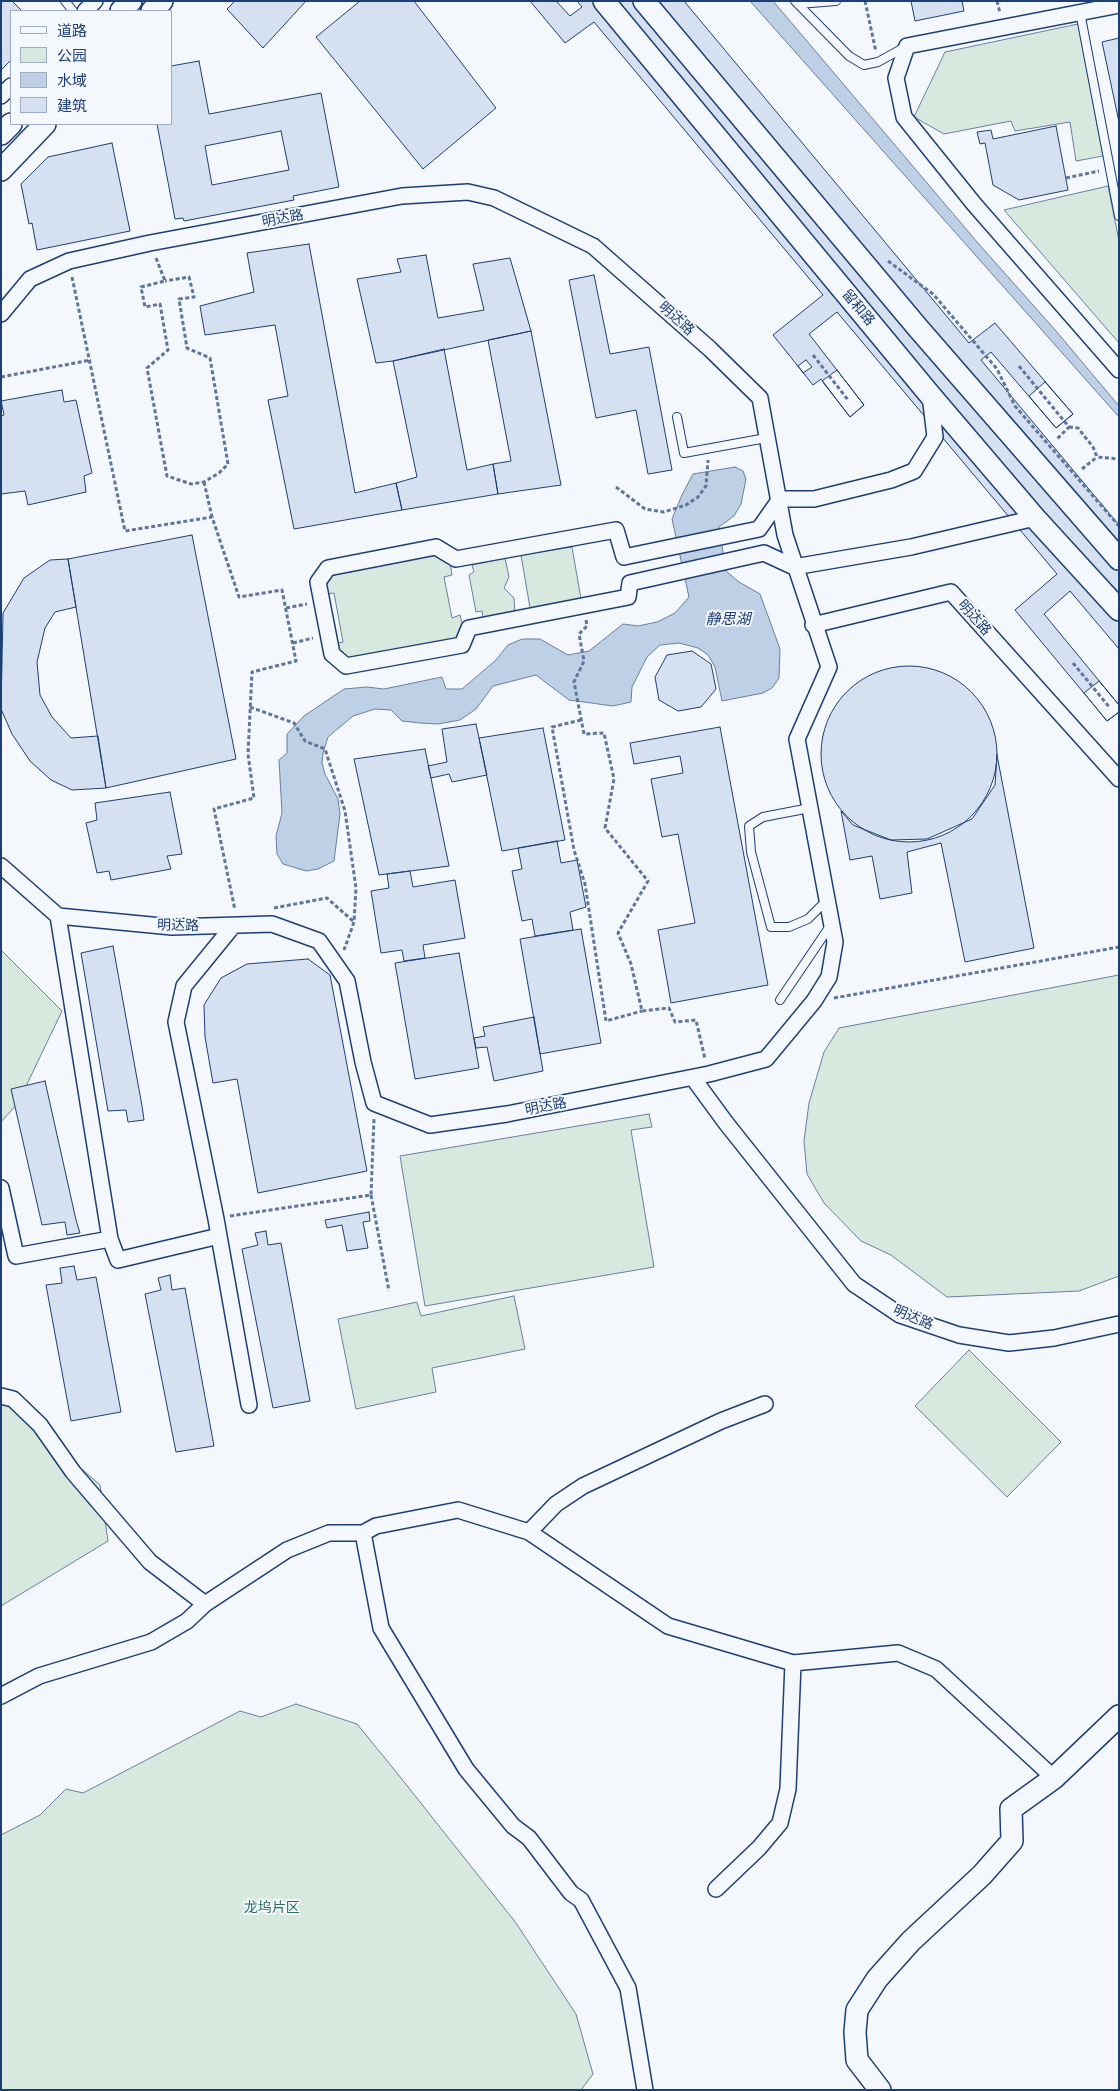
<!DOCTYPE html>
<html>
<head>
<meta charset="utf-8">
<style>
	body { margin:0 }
	#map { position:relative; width:1120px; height:2091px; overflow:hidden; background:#f4f7fb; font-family:"Space Grotesk","Noto Sans SC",sans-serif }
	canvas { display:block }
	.frame { position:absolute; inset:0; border:2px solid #1d3f73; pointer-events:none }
	.legend { position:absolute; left:10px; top:10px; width:162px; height:115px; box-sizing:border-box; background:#f4f7fb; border:1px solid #9eadc5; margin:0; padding:6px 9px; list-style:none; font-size:15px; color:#1d3f73 }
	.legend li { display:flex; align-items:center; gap:10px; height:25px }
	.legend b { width:25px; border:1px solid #9eadc5 }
</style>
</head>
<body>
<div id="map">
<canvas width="1120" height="2091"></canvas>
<div class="frame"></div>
<ul class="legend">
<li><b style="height:6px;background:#f4f7fb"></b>道路</li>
<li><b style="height:14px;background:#d7e8df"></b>公园</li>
<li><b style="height:14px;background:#bed0e5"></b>水域</li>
<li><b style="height:14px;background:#d5e0f0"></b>建筑</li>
</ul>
</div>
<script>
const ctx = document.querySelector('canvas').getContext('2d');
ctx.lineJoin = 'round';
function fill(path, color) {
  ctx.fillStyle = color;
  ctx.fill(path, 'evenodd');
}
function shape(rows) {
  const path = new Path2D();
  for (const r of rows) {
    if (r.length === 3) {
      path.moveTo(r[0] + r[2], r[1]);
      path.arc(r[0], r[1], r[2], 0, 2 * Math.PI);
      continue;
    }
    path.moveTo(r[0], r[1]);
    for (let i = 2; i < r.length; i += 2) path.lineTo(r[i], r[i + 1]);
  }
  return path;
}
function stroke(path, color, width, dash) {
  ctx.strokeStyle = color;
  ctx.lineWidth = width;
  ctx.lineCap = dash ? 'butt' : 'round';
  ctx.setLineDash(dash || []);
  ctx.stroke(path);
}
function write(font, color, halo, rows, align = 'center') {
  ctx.font = font + ' "Space Grotesk","Noto Sans SC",sans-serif';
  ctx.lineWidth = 4;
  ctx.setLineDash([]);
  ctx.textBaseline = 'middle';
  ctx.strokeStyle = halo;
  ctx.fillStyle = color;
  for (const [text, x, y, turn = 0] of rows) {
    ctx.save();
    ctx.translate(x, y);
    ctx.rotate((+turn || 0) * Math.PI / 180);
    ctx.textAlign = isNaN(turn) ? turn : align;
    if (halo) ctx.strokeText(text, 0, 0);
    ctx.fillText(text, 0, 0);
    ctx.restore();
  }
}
const green = shape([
	[1078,24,1103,156,1076,161,1070,122,1015,131,1011,121,944,134,914,117,945,52,1078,24],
	[1108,186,1119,241,1119,343,1004,210,1108,186],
	[572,547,581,599,530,608,521,555,572,547],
	[441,554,450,563,452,575,444,577,452,618,460,615,463,627,459,638,348,660,339,653,337,643,343,642,334,593,327,594,326,582,329,576,441,554],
	[505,558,509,577,504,588,514,598,515,614,483,618,482,611,476,612,469,575,474,572,472,565,505,558],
	[1,950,62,1011,18,1103,1,1122,1,950],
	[1119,975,1119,1276,1079,1291,947,1297,891,1255,861,1241,824,1203,807,1174,804,1141,809,1103,824,1052,839,1028,1119,975],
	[649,1114,652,1127,631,1130,654,1267,425,1306,400,1156,649,1114],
	[514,1296,525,1349,432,1368,436,1392,356,1409,338,1319,417,1302,421,1316,514,1296],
	[969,1350,1061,1442,1007,1497,915,1406,969,1350],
	[1,1392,58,1448,100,1485,108,1541,1,1606,1,1392],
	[296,1704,357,1724,393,1768,516,1923,576,2014,593,2074,581,2090,1,2090,1,1835,40,1815,66,1789,83,1793,240,1711,261,1717,296,1704]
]);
fill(green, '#d7e8df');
stroke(green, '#687fa3', 1);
const water = shape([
	[750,1,773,1,977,242,1056,331,1119,406,1119,417,750,1],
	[735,467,743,471,746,479,741,504,734,516,719,527,726,571,739,582,760,594,780,649,779,678,772,688,763,693,722,701,715,667,708,655,698,648,679,643,660,645,647,657,632,687,631,702,613,706,569,700,536,675,493,686,476,709,460,720,438,724,420,723,402,721,391,710,375,709,353,716,328,737,323,753,322,763,325,774,338,799,340,814,334,861,318,869,306,871,283,864,277,854,276,836,282,813,279,760,287,753,287,734,304,716,344,689,367,687,384,689,442,677,446,689,462,689,496,660,508,645,522,639,540,639,568,655,589,651,623,624,638,626,657,622,675,613,689,597,672,519,681,497,693,474,735,467]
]);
fill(water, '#bed0e5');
stroke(water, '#687fa3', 1);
const building = shape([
	[1,1,12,1,22,11,11,11,11,60,1,70,1,1],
	[235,1,306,1,263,48,227,9,235,1],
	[360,1,414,1,496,108,423,169,316,37,360,1],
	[530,1,556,1,570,16,582,7,577,1,684,1,969,343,995,323,1073,414,1056,428,991,352,981,360,1119,525,1119,649,1070,591,1044,614,1119,705,1119,712,1107,721,1015,610,1057,574,837,312,809,334,864,405,850,417,821,379,813,385,773,335,823,295,594,22,565,43,530,1],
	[911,1,962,1,964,11,915,21,911,1],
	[1119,38,1119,122,1102,42,1119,38],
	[199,61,209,114,321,93,339,187,293,196,294,200,184,221,183,218,175,219,157,124,171,124,171,66,199,61],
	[281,131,289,170,212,185,205,146,281,131],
	[1056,126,1068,190,1019,200,993,185,985,143,980,144,977,132,991,130,993,139,1056,126],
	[112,143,130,231,37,250,32,223,29,224,21,184,48,157,112,143],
	[309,244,355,493,396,483,402,510,294,529,268,400,288,396,275,325,205,335,200,306,254,292,247,253,309,244],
	[426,255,438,318,484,310,473,264,510,258,531,331,393,361,376,363,357,279,401,272,397,259,426,255],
	[594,275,610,354,649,347,672,470,648,474,636,410,596,418,569,280,594,275],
	[531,331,561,485,498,494,493,464,511,461,488,340,531,331],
	[444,349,467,470,493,464,498,494,402,510,396,483,417,477,393,361,444,349],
	[806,360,812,367,803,373,798,366,806,360],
	[837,370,864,405,850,417,822,381,837,370],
	[1045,382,1073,414,1056,428,1029,396,1045,382],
	[62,390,64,402,76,400,92,473,84,476,86,492,28,505,25,491,1,494,1,416,4,415,1,401,62,390],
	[192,535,236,759,106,788,68,559,192,535],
	[68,559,76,607,55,612,45,628,37,662,40,695,52,717,71,738,98,736,106,788,72,790,51,780,30,761,12,734,1,709,3,613,24,578,50,560,68,559],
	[692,651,711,664,716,689,701,707,678,711,659,700,655,677,667,655,692,651],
	[909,754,88],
	[1099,681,1119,705,1119,712,1107,721,1084,693,1099,681],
	[476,724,487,775,452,782,449,774,431,778,428,766,447,762,442,729,476,724],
	[720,727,768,985,671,1003,658,930,695,923,678,834,662,837,651,779,683,773,680,756,634,764,630,743,720,727],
	[543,728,565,840,502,851,479,738,543,728],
	[425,749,449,866,379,875,354,759,425,749],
	[997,755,1034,948,965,962,941,843,907,852,912,893,880,899,872,856,850,860,841,811,853,825,891,840,927,839,972,819,995,785,997,755],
	[170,792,182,854,167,856,171,869,111,880,109,871,97,873,86,823,97,820,95,803,170,792],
	[557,841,561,863,577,860,586,907,570,912,573,930,535,936,532,919,522,921,512,871,522,869,518,848,557,841],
	[410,871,413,887,455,880,465,938,423,945,425,958,404,961,402,950,381,953,371,891,389,888,387,874,410,871],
	[581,929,601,1043,540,1054,520,939,581,929],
	[113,946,142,1106,144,1120,128,1122,126,1110,108,1111,81,953,113,946],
	[459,953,479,1068,415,1079,395,963,459,953],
	[308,959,330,975,367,1171,258,1193,237,1079,213,1083,205,1037,204,1005,221,978,247,964,308,959],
	[534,1017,543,1071,494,1081,487,1047,476,1048,474,1038,485,1036,483,1027,534,1017],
	[45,1081,76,1220,80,1233,67,1235,65,1222,42,1225,11,1089,45,1081],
	[369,1212,370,1221,363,1222,368,1248,347,1251,342,1225,327,1228,325,1220,369,1212],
	[266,1231,268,1245,281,1243,310,1401,273,1408,242,1249,258,1245,255,1233,266,1231],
	[74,1266,77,1280,96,1277,121,1412,71,1421,46,1285,62,1283,60,1268,74,1266],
	[170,1275,172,1290,185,1288,214,1446,176,1452,145,1294,161,1290,158,1278,170,1275]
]);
fill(building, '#d5e0f0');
stroke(building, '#1d3f73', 1);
const lane = shape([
	[65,1,73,11],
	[795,1,849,56,864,65,878,62,905,47],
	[798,4,836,1],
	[1080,12,1119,216],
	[677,417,684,453,766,438],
	[810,808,763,817,749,826,751,852,771,927,789,927,808,919,827,900],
	[780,1000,830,926]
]);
const street = shape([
	[1119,5,907,46,896,78,904,117,974,204,1119,370],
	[85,11,95,1],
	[1,96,11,86],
	[1,314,30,279,69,261,150,243,402,196,468,192,494,198,593,246,710,349,760,398,785,535,829,667,797,739,835,942,829,977,814,1001,766,1059,709,1074,507,1114,430,1125,374,1103,363,1062,347,981,319,941,272,924,172,927,58,916,1,866],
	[930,395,935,437,914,471,891,480,814,499,780,499,759,529,624,557,616,530,456,559,436,547,328,568,318,582,332,654,346,666,462,645,469,628,628,597,630,583,764,553,794,567,911,547,1035,518],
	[813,625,951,592,1119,779],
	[58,916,110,1239],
	[233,926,184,986,176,1022,216,1219,249,1405],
	[693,1078,726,1123,854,1284,900,1315,959,1335,1009,1343,1054,1338,1119,1324],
	[1,1188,16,1256,110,1239,118,1260,219,1236],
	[1,1396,13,1399,40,1425,73,1472,150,1562,205,1604],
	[529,1532,556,1504,583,1486,721,1421,765,1404],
	[363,1533,381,1628,466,1769,513,1826,529,1838,571,1893,581,1900,628,1988,645,2090],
	[1,1696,39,1676,151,1642,187,1621,205,1604,287,1550,329,1533,363,1533,376,1526,458,1510,529,1532,668,1626,793,1663,898,1653,936,1669,1054,1778],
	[716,1889,759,1848,780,1823,788,1789,793,1663]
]);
const secondary = shape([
	[604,1,930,395,1035,518,1119,610],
	[644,1,918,328,1119,559],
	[121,11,131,1],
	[152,11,162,1],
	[1,134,11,124],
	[1,170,45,124],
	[880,2090,857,2060,855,2032,857,2010,877,1979,911,1941,982,1875,1012,1841,1011,1809,1054,1778,1119,1716]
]);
stroke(lane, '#1d3f73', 10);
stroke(street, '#1d3f73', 18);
stroke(secondary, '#1d3f73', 24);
stroke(shape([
	[865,1,876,52],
	[997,1,1000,13],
	[1066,178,1099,171],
	[156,258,165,281,141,287,145,307,160,304,168,350,147,368,167,476,191,484,204,482,219,473,228,464,210,358,187,348,179,299,194,297,189,277,165,281],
	[888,261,933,294,997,369,1015,406,1119,526],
	[72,277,125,531,212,517,239,597,282,590,296,661,252,672,248,754,254,798,214,809,235,910],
	[813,355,848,400],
	[1019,366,1069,427,1056,440],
	[1,377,91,360],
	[1069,427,1078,428,1093,447,1097,457,1119,459],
	[1082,469,1097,457],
	[204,482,212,517],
	[616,487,645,509,664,512,686,505,698,497,706,486,708,460],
	[286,608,307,604],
	[586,620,587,626,579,634,584,661,574,682,584,734,604,733,614,779,605,828,648,881,618,933,631,964,642,1011,669,1008,675,1022,696,1020,705,1059],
	[293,643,313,638],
	[1073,663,1110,708],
	[250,707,294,723,305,741,325,749,345,811,356,888,354,922,344,950],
	[581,720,552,727,574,850,585,884,606,1021,642,1011],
	[274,908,327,898,354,922],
	[834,998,1119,947],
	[371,1195,389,1291],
	[230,1216,371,1195,374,1118]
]), '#5e769c', 3, [4, 2.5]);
stroke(lane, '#f4f7fb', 8);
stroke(street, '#f4f7fb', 15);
stroke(secondary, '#f4f7fb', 21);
write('14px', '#1d3f73', '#f4f7fb', [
	["明达路",283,219,-11],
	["留和路",858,308,50],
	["明达路",676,319,42],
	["明达路",974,618,48],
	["明达路",178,926,1],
	["明达路",546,1107,-11],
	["明达路",913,1318,23]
]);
write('14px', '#2c6c60', '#f4f7fb', [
	["龙坞片区",272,1908]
]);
write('italic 15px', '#1d3f73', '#f4f7fb', [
	["静思湖",728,620]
]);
</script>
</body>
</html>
